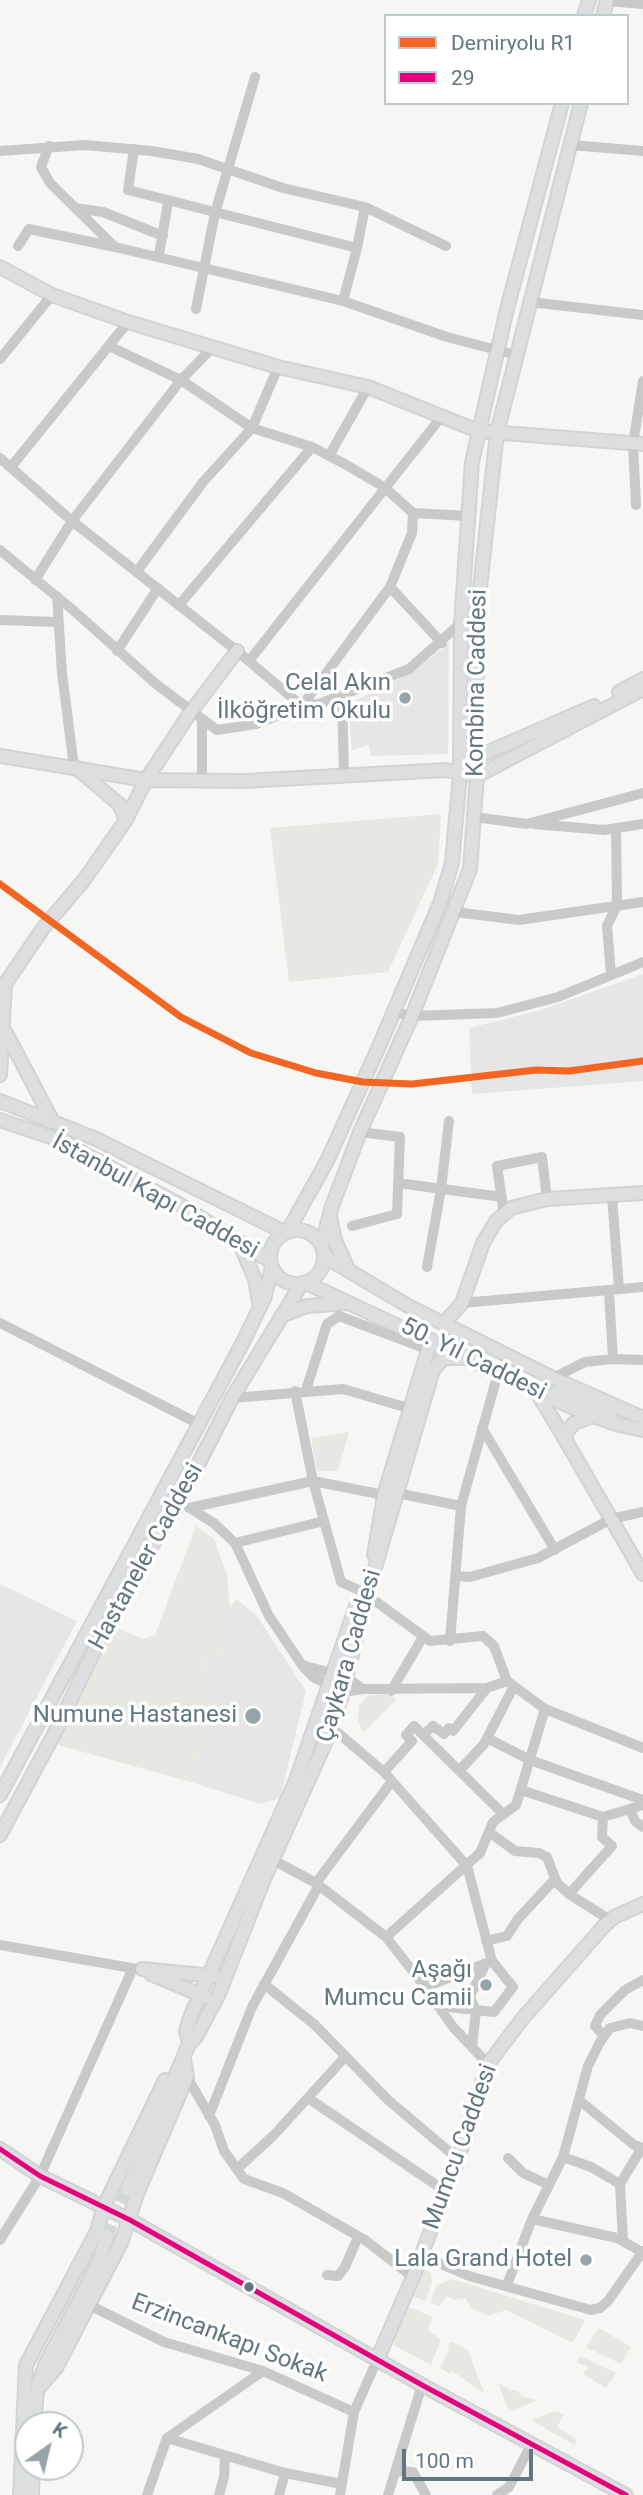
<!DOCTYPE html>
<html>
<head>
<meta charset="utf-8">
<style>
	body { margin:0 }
	#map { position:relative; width:643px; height:2495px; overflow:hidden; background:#f6f6f5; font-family:Roboto,sans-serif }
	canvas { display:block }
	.legend { position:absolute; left:384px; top:14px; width:245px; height:91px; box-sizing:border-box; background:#fff; border:2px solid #c0c9cb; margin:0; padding:9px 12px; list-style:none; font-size:21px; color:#62777e }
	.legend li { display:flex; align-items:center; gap:14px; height:35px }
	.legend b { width:35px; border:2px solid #c0c9cb }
	.north { position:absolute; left:14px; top:2411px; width:70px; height:70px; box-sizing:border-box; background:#fff; border:2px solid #c0c9cb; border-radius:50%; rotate:34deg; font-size:19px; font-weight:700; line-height:28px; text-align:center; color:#62777e }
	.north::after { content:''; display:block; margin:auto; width:24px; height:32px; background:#96a3a8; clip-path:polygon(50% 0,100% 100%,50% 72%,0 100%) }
	.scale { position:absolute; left:402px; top:2449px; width:131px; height:32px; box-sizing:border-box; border:4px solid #62777e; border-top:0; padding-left:9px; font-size:21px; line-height:24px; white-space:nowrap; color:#62777e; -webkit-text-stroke:5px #fff; paint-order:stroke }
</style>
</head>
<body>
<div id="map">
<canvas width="643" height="2495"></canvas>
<ul class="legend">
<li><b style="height:9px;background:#f26522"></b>Demiryolu R1</li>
<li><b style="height:9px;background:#e5007d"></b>29</li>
</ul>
<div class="north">K</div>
<div class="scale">100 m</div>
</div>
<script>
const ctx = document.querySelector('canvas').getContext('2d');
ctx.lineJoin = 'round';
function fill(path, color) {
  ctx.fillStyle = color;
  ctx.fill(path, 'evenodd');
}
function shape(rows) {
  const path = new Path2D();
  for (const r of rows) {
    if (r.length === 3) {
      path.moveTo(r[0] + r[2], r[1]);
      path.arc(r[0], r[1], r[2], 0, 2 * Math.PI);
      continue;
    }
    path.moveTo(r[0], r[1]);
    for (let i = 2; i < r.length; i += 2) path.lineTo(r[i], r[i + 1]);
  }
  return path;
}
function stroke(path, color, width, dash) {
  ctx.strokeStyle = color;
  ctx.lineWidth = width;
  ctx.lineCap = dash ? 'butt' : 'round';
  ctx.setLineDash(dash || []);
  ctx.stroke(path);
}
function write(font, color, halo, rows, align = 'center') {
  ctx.font = font + ' Roboto,sans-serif';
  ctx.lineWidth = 7;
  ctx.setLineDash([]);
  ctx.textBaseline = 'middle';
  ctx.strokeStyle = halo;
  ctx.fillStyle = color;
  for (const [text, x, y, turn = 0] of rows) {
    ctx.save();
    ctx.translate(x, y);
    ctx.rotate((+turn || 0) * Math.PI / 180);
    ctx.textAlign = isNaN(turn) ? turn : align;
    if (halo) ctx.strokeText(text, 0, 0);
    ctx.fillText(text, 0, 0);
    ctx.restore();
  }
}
fill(shape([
	[449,643,448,754,371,756,369,745,352,750,348,704,411,673],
	[643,974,643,1081,472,1094,469,1028,541,1010],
	[0,1584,77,1621,0,1767],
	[236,1599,257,1616,306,1691,280,1798,260,1804,194,1783,211,1693,202,1688,209,1657,223,1657,230,1609]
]), '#e5e6e5');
fill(shape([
	[441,814,438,864,388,972,289,982,270,828],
	[349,1432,338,1471,317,1471,311,1438],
	[196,1526,214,1539,227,1575,230,1609,223,1658,209,1657,202,1687,211,1692,194,1783,55,1744,111,1625,142,1639,155,1635],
	[384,1694,397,1699,363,1733,358,1721,359,1705,368,1696],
	[420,2267,431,2273,432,2283,425,2301,409,2295],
	[452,2279,585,2320,573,2343,506,2310,488,2316,470,2307,466,2298,455,2300,446,2296,440,2306,430,2303,437,2285],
	[407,2306,432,2317,428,2331,441,2339,431,2365,395,2346,393,2338],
	[599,2328,631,2347,621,2364,586,2347],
	[452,2342,468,2350,484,2393,452,2371,450,2374,440,2368,449,2350,447,2346],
	[580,2356,616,2373,606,2388,583,2374,588,2367,577,2362],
	[498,2382,511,2391,516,2390,523,2397,537,2400,513,2411,507,2407],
	[555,2411,564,2414,557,2427,577,2440,574,2445,531,2420]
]), '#e6e8e2');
stroke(shape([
	[429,1361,441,1342,449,1341,477,1354],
	[107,2236,127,2190]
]), '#d1d6d7', 12, [12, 6]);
const secondary = shape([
	[584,16,589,0],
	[603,16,607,0],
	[0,267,52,295,128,322,278,367,368,387,478,431,643,444],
	[619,692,643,679],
	[0,756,146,780,245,781,446,770,477,776,643,689],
	[472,759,594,706],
	[75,767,119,804,126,820],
	[6,1033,52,1120],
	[0,1075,5,984,44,927,84,880,126,820,146,780,190,713,237,651],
	[0,1101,96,1139,284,1232],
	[0,1120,59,1140,179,1204,270,1261],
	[330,1217,335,1240,348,1269],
	[297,1257,27],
	[288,1231,327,1161,380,1044,440,903,452,863,460,774,461,623,472,462,507,309,562,103],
	[239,1242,255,1279,260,1307],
	[322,1245,331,1209,360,1132,412,1016,470,869,477,776,477,615,497,433,581,103],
	[324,1256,410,1307,553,1378,643,1418],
	[306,1283,582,1412,619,1425,643,1430],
	[281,1316,307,1306,348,1303],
	[444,1323,462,1303,483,1243,496,1221,511,1208,547,1199,643,1193],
	[536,1391,566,1441,566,1433,574,1423,594,1416],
	[556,1392,611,1412],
	[566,1441,643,1574],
	[374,1555,384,1495,431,1340],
	[0,1795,242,1344,264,1299,272,1268],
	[0,1835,53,1736,126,1586,175,1510,232,1398,302,1283],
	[142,1969,214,1976],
	[151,1974,206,1997],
	[189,2044,186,2031,191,2015,296,1780,357,1603],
	[0,2149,40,2176,130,2220,422,2385,626,2495],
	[127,2190,189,2044,196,2037,218,1996,264,1879,324,1746,341,1699,367,1595,433,1370,444,1358,468,1358],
	[377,2360,413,2277,458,2159,488,2064,523,2018,604,1926,614,1917,643,1904],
	[37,2390,56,2368,121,2243,137,2194,187,2077,184,2059],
	[34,2425,37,2390,45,2365,99,2262,107,2236],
	[20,2495,26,2365,97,2231,104,2206,165,2080],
	[32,2495,33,2467]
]);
stroke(secondary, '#d2d4d4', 16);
stroke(shape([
	[607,1,643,4],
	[571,145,643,151],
	[49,146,41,167,50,183,115,247,343,301,447,337,516,355],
	[0,151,85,145,152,151,198,159,283,188,365,207,357,248,128,190,134,149],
	[365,207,446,246],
	[75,208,103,212,163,236],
	[18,246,29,229,115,247],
	[159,255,168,202],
	[343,301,357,248],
	[530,302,643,315],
	[196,309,215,213,255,77],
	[111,347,181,380,252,428,278,367],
	[0,359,52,295],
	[329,456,368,387],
	[0,458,72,521,237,651,302,706,319,704,409,669,461,623],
	[11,467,128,322],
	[636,505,633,444,643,381],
	[413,513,468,516],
	[0,550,73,610,156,684,217,730,256,724,302,706,390,587,412,533,413,513,384,487,343,463,312,447,252,428,203,482,138,570],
	[35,580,72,521,181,380,212,348],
	[390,587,442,643],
	[57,596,62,673,74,767],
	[179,605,312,447],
	[0,620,58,622],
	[117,651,158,588],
	[249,661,442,416],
	[342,696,344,775],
	[202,721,202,781],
	[474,817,527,824,643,793],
	[534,824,604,830,643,824],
	[455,912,519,920,643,902],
	[611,974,607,926,617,905,616,828],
	[393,1012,412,1016,497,1013,558,997,643,962],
	[398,1183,502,1197],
	[612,1196,619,1289],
	[504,1214,497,1166,542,1157,547,1199],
	[352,1226,397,1214,400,1137,360,1132],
	[427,1267,441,1189,449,1121],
	[609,1293,613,1359],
	[462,1303,643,1287],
	[0,1323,199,1424],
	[553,1378,585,1362,613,1359,643,1360],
	[306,1390,327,1324,339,1316,427,1349],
	[295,1391,313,1481,341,1582,361,1591],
	[232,1398,343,1389,408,1408],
	[482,1428,555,1550],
	[397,1493,461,1506],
	[189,1508,313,1481,384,1495],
	[190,1508,215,1524,235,1543,269,1616,302,1665,313,1677,343,1692,363,1689,346,1677,302,1665],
	[235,1543,324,1521],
	[457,1576,470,1577,538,1558,611,1519,643,1512],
	[367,1595,430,1641,483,1636,494,1646,507,1681],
	[450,1641,461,1506,498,1373],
	[363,1689,487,1688,507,1681,545,1709,643,1748],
	[391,1691,423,1637],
	[331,1727,384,1772,467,1866,492,1961,425,1987,453,2027,488,2064],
	[423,1735,502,1813],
	[487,1738,530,1760,643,1800],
	[460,1770,484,1744,514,1686],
	[384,1772,412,1741,406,1735,414,1726,423,1735,433,1726,444,1734,449,1728,453,1731,487,1688],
	[521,1790,603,1817,643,1805],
	[630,1809,635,1821,643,1827],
	[489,1832,515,1851,539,1853,547,1857,557,1883,569,1894,612,1846,602,1837,603,1817],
	[273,1860,316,1883,386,1937,425,1987],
	[316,1883,392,1781],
	[569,1894,610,1920],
	[386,1937,480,1853,493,1822,516,1805,545,1709],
	[486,1941,507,1936,518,1919,555,1879],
	[0,1945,137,1969],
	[264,1984,315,2025,388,2100,458,2159],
	[438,2006,494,2012,513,1987,492,1961],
	[604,2036,595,2026,600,2015,625,1990,643,1980],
	[472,2047,476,2011,470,1996,485,1965],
	[187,2077,215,2125,224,2151,244,2179,283,2193,365,2240,413,2277],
	[308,2098,445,2191],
	[579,2100,634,2145,643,2148],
	[209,2116,252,2007,319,1885],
	[563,2157,591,2167,620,2184],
	[508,2158,523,2173,547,2184],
	[237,2169,274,2135,345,2057],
	[532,2219,617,2238,642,2252],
	[0,2240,40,2176,133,1968],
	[623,2240,620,2184,641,2149],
	[420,2255,469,2276,591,2310,600,2308,608,2301,643,2251],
	[327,2275,338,2276,345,2267,358,2237],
	[507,2285,532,2219,563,2157,588,2066,600,2042,610,2028,630,2023,643,2026],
	[89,2305,164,2342,263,2371,354,2412],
	[167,2438,285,2473,342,2484],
	[396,2471,413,2472,426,2495],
	[147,2495,167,2438,263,2371],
	[219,2495,224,2477,225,2457],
	[279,2495,285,2473],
	[340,2495,354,2412,377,2360],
	[388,2495,422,2385],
	[497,2495,509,2487,532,2443]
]), '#c8caca', 10);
stroke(secondary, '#dddedf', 12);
stroke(shape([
	[0,2149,40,2176,130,2220,422,2385,626,2495]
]), '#e5007d', 5);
stroke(shape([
	[0,884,181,1017,251,1053,316,1073,363,1082,412,1084,536,1070,569,1071,643,1061]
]), '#f26522', 7);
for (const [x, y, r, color] of [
	[405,698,7,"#96a3a8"],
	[253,1716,9,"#96a3a8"],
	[486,1985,7,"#96a3a8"],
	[586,2260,7,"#96a3a8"],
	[249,2287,6,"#62777e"]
]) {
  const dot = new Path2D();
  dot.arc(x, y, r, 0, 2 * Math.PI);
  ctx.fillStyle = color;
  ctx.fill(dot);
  stroke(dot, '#fff', 2.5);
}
write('24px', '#62777e', '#fff', [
	["Kombina Caddesi",478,683,-89],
	["İstanbul Kapı Caddesi",155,1197,29],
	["50. Yıl Caddesi",473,1360,26],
	["Hastaneler Caddesi",147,1557,-61],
	["Çaykara Caddesi",350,1656,-74],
	["Mumcu Caddesi",461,2147,-70],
	["Erzincankapı Sokak",229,2339,21]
]);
write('24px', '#62777e', '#fff', [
	["Celal Akın",391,684],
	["İlköğretim Okulu",391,712],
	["Numune Hastanesi",237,1716],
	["Aşağı",472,1971],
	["Mumcu Camii",472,1999],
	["Lala Grand Hotel",572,2260]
], 'right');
</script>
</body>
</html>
